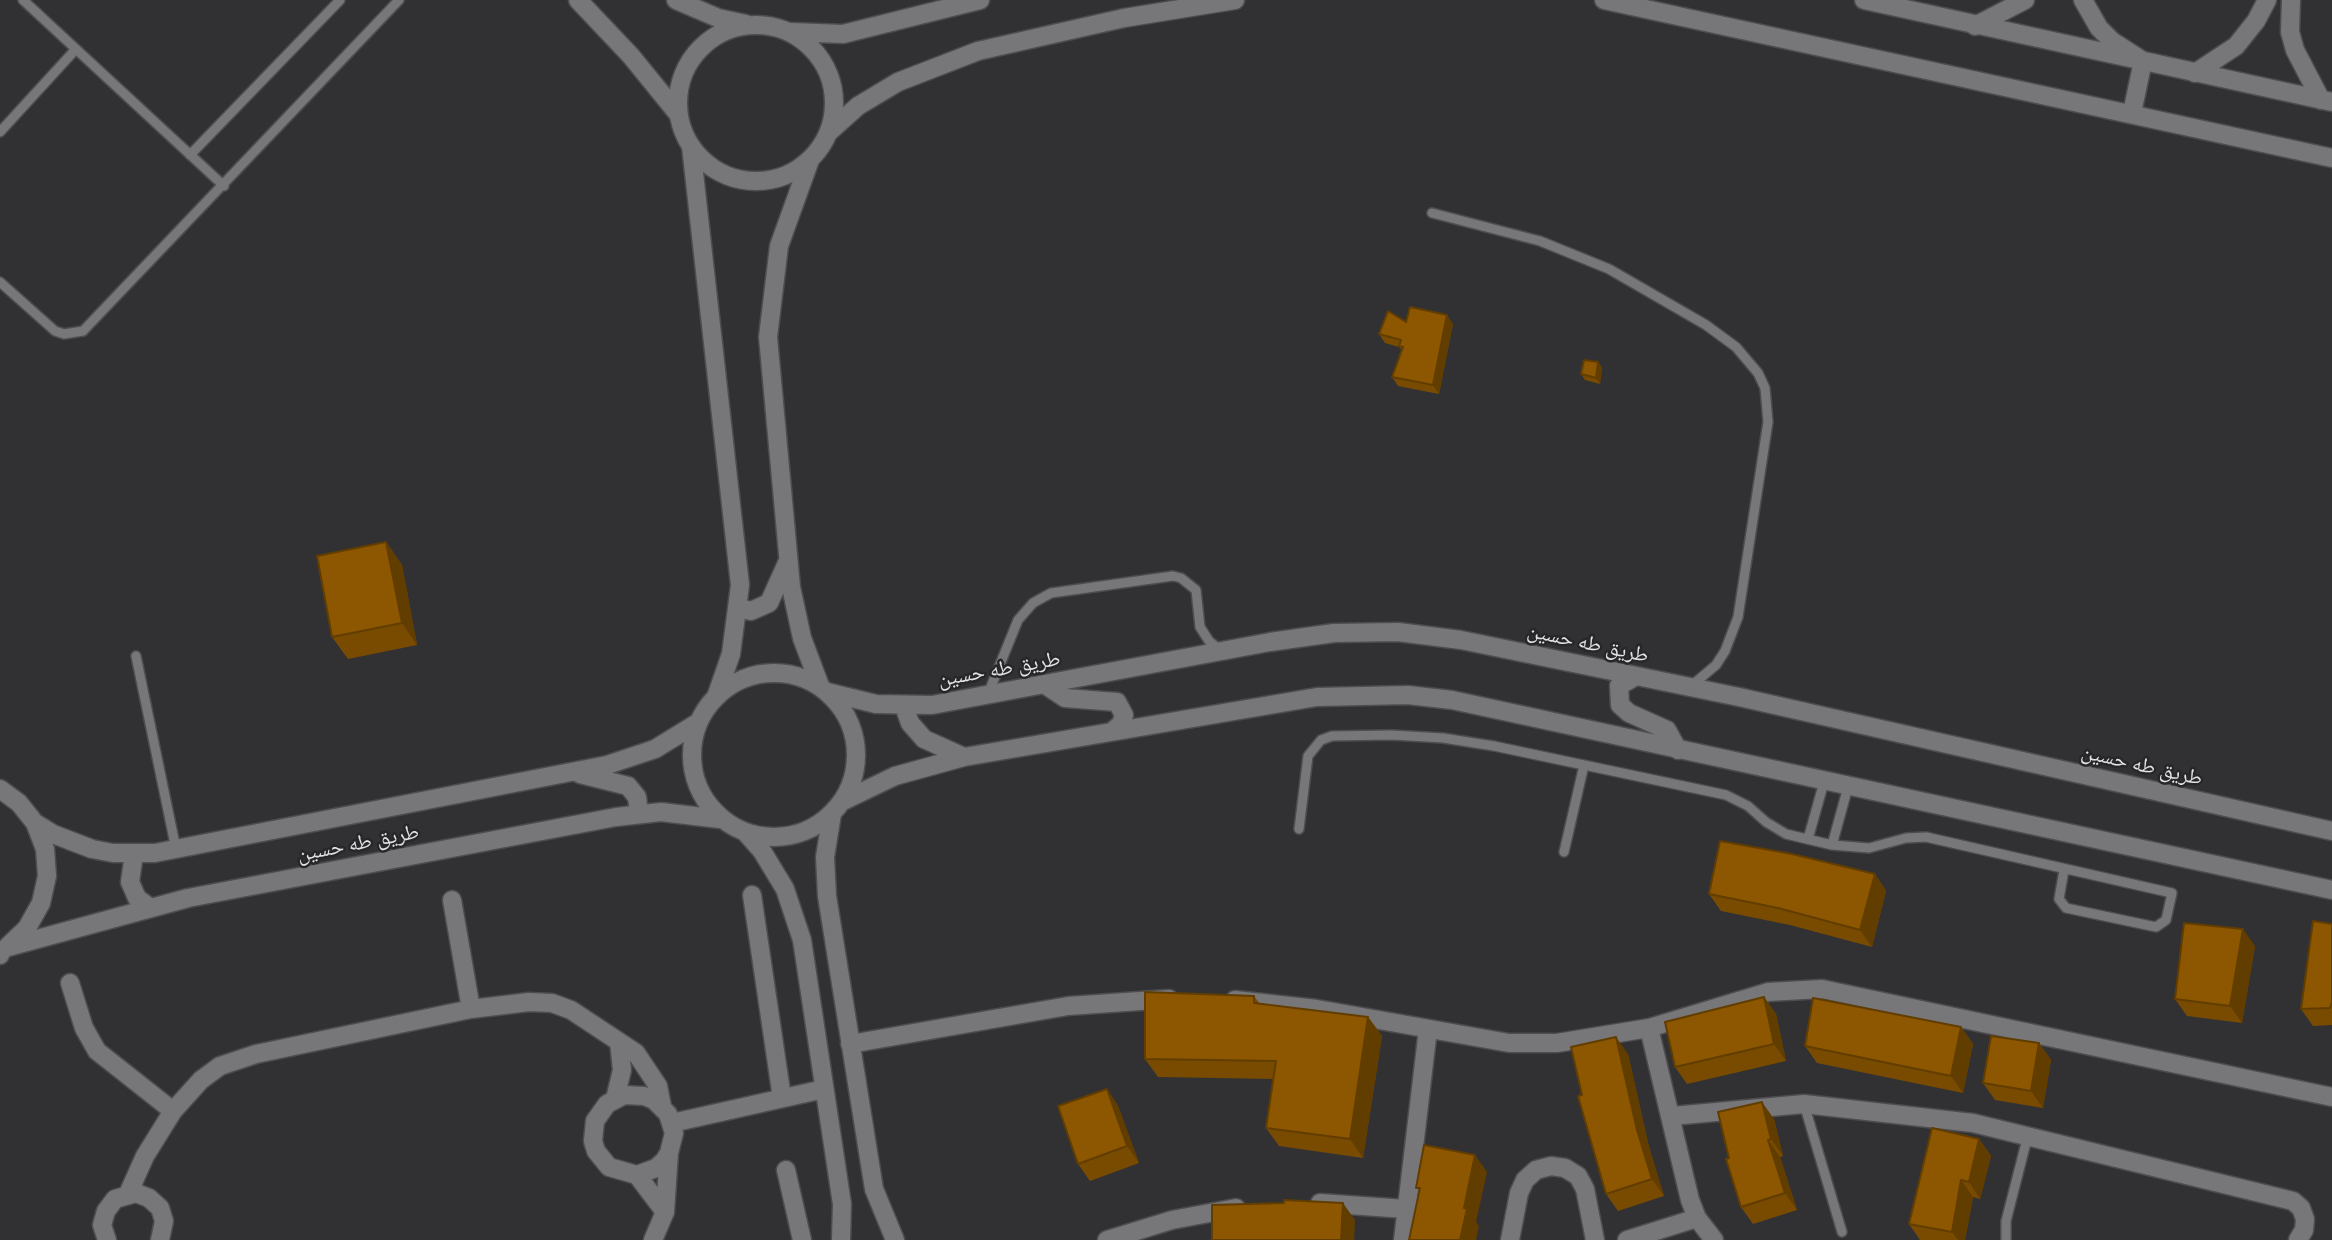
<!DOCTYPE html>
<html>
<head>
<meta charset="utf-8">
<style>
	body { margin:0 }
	canvas { display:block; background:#313133 }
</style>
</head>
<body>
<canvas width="2332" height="1240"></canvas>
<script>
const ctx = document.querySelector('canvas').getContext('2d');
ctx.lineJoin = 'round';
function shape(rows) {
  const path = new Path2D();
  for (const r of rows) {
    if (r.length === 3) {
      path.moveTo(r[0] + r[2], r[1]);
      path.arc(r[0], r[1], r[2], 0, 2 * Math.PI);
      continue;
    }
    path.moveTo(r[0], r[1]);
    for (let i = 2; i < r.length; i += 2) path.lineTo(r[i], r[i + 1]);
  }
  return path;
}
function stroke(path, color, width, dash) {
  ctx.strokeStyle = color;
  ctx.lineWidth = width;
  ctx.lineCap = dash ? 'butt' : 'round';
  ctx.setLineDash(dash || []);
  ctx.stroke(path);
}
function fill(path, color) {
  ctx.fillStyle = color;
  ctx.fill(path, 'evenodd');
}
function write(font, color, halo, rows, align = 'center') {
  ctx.font = font + ' "Public Sans","Noto Naskh Arabic",sans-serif';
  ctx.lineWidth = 5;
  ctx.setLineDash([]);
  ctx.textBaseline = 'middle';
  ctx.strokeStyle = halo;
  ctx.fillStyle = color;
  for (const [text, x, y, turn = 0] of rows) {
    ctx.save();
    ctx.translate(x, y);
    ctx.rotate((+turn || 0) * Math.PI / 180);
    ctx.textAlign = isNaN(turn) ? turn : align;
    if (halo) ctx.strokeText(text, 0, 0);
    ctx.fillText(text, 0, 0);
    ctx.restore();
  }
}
const service = shape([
	[23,0,224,186],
	[0,132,76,49],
	[190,155,340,0],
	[1432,213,1540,241,1609,269,1706,325,1736,347,1758,373,1765,388,1768,422,1738,617,1725,651,1716,665,1690,687],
	[0,282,55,331,64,334,83,331,399,0],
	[136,656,176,849],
	[988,694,1018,620,1033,603,1051,593,1173,576,1181,578,1196,590,1200,627,1209,641,1220,650],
	[1299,829,1308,756,1321,740,1332,736,1392,735,1443,738,1494,746,1726,795,1748,806,1766,822,1786,834,1832,845,1869,848,1906,838,1926,837,2172,893,2166,920,2156,927,2066,908,2059,899,2064,870],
	[1808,839,1824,782],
	[1832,845,1848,787],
	[1564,852,1584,765],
	[1804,1104,1842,1232],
	[2006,1240,2006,1221,2028,1135]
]);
const minor = shape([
	[2083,0,2099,28,2112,41,2140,59],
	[2291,0,2290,32,2295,50,2321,100],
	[1975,26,2025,0],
	[2195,73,2236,46,2256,21,2267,0],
	[832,814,825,857,827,896,874,1189,895,1240],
	[747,834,762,851,785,889,802,940,842,1204,841,1240],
	[752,895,782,1098],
	[452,900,471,1009],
	[0,955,1,952],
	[70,983,84,1028,97,1051,173,1111],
	[1235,1000,1317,1009,1509,1043,1557,1043,1649,1028,1768,992,1822,989,2332,1097],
	[1649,1028,1690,1200,1697,1218,1714,1240],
	[850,1044,1068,1006,1169,999],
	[615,1099,622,1070,619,1042],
	[1672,1116,1804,1104,1973,1123,2293,1201,2301,1208,2305,1219,2304,1230,2298,1240],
	[672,1123,824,1089],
	[786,1170,802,1240],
	[637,1175,656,1168,664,1161,669,1153,674,1133,668,1114,654,1100,644,1096,624,1095,607,1104,595,1121,593,1141,596,1151,609,1167,637,1175,665,1212],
	[128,1194,145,1156,173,1111,201,1080,220,1066,256,1054,471,1009,529,1002,552,1003,571,1010,636,1053,658,1086,662,1106],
	[1320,1203,1406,1209],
	[107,1240,102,1225,106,1211,115,1199,136,1193,149,1198,160,1208,164,1221,160,1240],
	[653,1240,665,1212,669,1153],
	[1107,1240,1172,1220,1236,1208],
	[1403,1240,1428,1029],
	[1510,1240,1519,1193,1525,1180,1536,1170,1551,1166,1565,1168,1578,1176,1585,1189,1595,1240],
	[1627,1240,1697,1218]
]);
const tertiary = shape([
	[578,0,631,56,679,115],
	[676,0,718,18,746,24],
	[1604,0,2332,158],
	[1864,0,2332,102],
	[756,103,78],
	[791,32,843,34,980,0],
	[2132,113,2143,61],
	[829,132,858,106,898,82,978,51,1124,18,1235,0],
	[691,146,740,585,731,654,716,697],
	[810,160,779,246,768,337,791,587,802,638,820,686],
	[739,608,751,611,769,603,787,563]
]);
const secondary = shape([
	[774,755,82],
	[1636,676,1619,686,1620,705,1629,713,1667,730,1678,750],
	[1044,684,1065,698,1117,702,1124,715,1121,724,1113,731],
	[827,692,876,704,932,705,1270,642,1334,633,1398,632,1461,640,1739,697,2332,831],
	[904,706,910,723,924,739,964,757],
	[580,774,628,786,637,797,639,813],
	[0,789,19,803,35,823,45,849,47,876,41,903,27,928,8,946],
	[841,802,895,776,964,757,1317,697,1408,695,1452,700,2332,890],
	[35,823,53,834,92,849,113,853,155,853,607,765,655,749,699,722],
	[134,854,130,882,137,898,149,907],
	[8,947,188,898,616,817,661,812,720,819]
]);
stroke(service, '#4d4d4f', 12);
stroke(minor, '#4d4d4f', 21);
stroke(tertiary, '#4d4d4f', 21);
stroke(secondary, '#4d4d4f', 21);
stroke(service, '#777779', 9);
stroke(minor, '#777779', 18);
stroke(tertiary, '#777779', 18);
stroke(secondary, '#777779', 18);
fill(shape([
	[1406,322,1453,324,1439,394,1398,386,1392,377,1402,350,1399,347,1385,343,1379,334],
	[1598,362,1602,368,1600,384,1585,380,1581,374],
	[386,542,402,565,417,645,348,659,332,637],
	[1875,874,1886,891,1872,947,1790,925,1721,911,1709,894],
	[2332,924,2332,1025,2313,1026,2301,1009],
	[2255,946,2242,1023,2187,1016,2175,999],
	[1254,996,1260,1004,1368,1017,1382,1036,1363,1158,1279,1146,1266,1128,1273,1079,1158,1077,1145,1059],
	[1764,997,1776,1014,1786,1061,1687,1084,1675,1067],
	[1961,1027,1973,1044,1963,1093,1817,1063,1805,1046],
	[2039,1043,2051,1060,2043,1108,1995,1100,1983,1083],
	[1628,1054,1649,1147,1664,1196,1618,1211,1606,1194,1582,1095],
	[1107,1089,1118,1106,1139,1163,1090,1181,1078,1164],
	[1774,1119,1783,1156,1780,1157,1797,1210,1753,1224,1741,1207],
	[1979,1139,1991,1156,1980,1199,1973,1197,1965,1240,1920,1240,1909,1224]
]), '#784b00');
fill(shape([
	[1447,315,1453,324,1439,394,1433,385],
	[1598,362,1602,368,1600,384,1596,378],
	[386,542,402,565,417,645,402,623],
	[1875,874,1886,891,1872,947,1860,930],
	[2243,929,2255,946,2242,1023,2230,1006],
	[1764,997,1776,1014,1786,1061,1774,1044],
	[1368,1017,1382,1036,1363,1158,1350,1139],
	[1961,1027,1973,1044,1963,1093,1951,1076],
	[1616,1037,1628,1054,1649,1147,1664,1196,1652,1179,1637,1130],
	[2039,1043,2051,1060,2043,1108,2031,1091],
	[1107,1089,1118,1106,1139,1163,1127,1146],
	[1762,1102,1774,1119,1783,1156,1771,1139],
	[1979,1139,1991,1156,1980,1199,1969,1182],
	[1768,1140,1780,1157,1797,1210,1785,1193],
	[1475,1155,1487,1172,1476,1222,1479,1226,1476,1240,1460,1240,1464,1208],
	[1961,1180,1973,1197,1965,1240,1958,1240,1952,1232],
	[1343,1203,1355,1220,1354,1240,1341,1240]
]), '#623d00');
const building = shape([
	[1410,307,1447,315,1433,385,1392,377,1403,347,1399,346,1401,340,1379,334,1388,311,1406,322,1410,307],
	[1584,360,1598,362,1596,378,1581,374,1584,360],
	[386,542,402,623,332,637,317,556,386,542],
	[1720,841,1792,854,1875,874,1860,930,1778,908,1709,894,1720,841],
	[2313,921,2332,924,2332,1002,2330,1008,2301,1009,2313,921],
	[2184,923,2243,929,2230,1006,2175,999,2184,923],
	[1145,992,1254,996,1254,1003,1368,1017,1350,1139,1266,1128,1276,1061,1145,1059,1145,992],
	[1764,997,1774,1044,1675,1067,1665,1022,1764,997],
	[1813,998,1961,1027,1951,1076,1805,1046,1813,998],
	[1991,1036,2039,1043,2031,1091,1983,1083,1991,1036],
	[1616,1037,1637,1130,1652,1179,1606,1194,1578,1096,1582,1095,1571,1047,1616,1037],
	[1107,1089,1127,1146,1078,1164,1058,1106,1107,1089],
	[1762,1102,1771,1139,1768,1140,1785,1193,1741,1207,1726,1159,1729,1158,1718,1112,1762,1102],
	[1932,1128,1979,1139,1969,1182,1961,1180,1952,1232,1909,1224,1932,1128],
	[1424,1145,1475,1155,1464,1208,1467,1209,1460,1240,1409,1240,1420,1188,1416,1188,1424,1145],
	[1284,1200,1343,1203,1341,1240,1212,1240,1212,1205,1284,1203,1284,1200]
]);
fill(building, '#8c5700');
stroke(building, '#623d00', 2);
write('21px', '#e2e2e3', '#272729', [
	["طريق طه حسين",1588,643,12],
	["طريق طه حسين",999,669,-10],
	["طريق طه حسين",2142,765,13],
	["طريق طه حسين",358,843,-11]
]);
</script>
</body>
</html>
